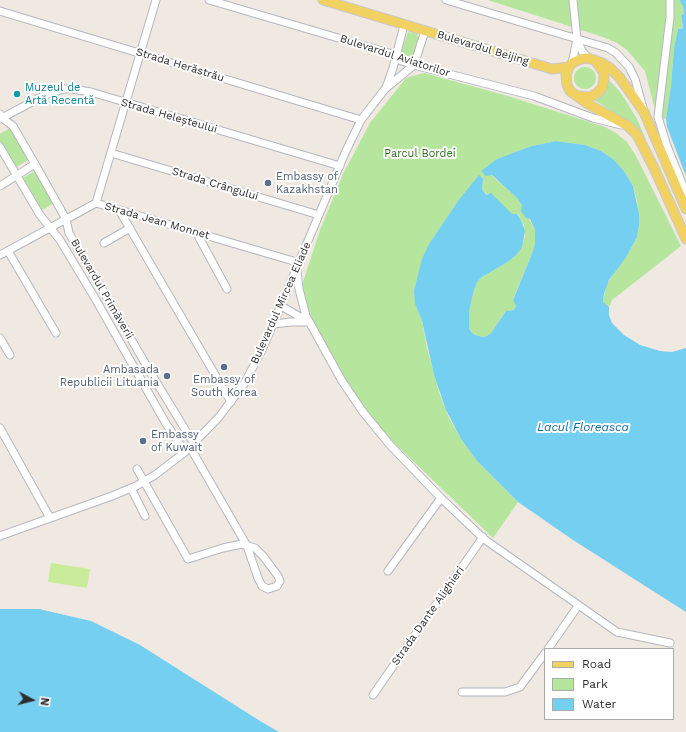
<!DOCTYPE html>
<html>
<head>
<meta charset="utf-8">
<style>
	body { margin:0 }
	#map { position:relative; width:686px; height:732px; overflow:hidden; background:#efe9e1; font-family:"Work Sans",sans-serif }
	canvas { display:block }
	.legend { position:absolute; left:544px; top:648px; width:130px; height:72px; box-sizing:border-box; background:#fff; border:1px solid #ababab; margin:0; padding:5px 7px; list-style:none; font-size:12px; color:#2e2e2e }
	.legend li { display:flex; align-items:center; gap:8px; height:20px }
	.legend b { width:20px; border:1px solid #ababab }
	.north { position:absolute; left:12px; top:680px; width:40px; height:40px; -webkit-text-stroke:3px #fff; paint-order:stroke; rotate:97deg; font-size:11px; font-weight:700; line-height:16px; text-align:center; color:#2e2e2e }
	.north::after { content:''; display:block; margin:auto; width:14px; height:18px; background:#2e2e2e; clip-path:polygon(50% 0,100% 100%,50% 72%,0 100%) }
</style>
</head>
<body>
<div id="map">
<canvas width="686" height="732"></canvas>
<ul class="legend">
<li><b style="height:5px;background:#f2d163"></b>Road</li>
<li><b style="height:11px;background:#b6e59e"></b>Park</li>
<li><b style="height:11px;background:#75cff0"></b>Water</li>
</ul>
<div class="north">N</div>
</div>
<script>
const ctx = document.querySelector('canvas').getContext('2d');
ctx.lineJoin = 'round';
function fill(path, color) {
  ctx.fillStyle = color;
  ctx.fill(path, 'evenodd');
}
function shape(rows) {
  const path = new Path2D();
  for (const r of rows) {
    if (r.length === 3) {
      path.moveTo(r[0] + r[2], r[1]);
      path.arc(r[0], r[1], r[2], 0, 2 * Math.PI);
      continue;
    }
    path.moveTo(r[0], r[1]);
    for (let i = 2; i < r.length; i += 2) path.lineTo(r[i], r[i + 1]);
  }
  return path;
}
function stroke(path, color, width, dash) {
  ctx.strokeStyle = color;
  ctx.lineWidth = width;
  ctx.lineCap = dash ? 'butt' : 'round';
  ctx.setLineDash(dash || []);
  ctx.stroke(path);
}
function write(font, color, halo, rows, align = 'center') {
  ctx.font = font + ' "Work Sans",sans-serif';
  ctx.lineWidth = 4;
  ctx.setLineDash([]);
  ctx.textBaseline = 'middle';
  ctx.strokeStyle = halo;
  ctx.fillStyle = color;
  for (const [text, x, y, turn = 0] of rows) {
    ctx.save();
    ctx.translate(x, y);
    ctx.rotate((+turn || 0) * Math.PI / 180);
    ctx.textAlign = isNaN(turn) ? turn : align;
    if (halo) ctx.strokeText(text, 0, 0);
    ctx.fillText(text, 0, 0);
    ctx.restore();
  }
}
fill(shape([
	[488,0,680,0,681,4,683,4,684,15,681,15,683,28,678,29,674,48,671,86,666,119,657,117,645,71,627,50,617,43,603,37],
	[408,32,414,33,417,34,418,38,413,57,409,60,401,57,401,53],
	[585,78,11],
	[424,73,508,96,605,127,616,133,627,142,636,156,681,246,612,300,609,307,603,302,606,287,614,272,627,256,637,237,639,225,637,201,633,186,624,171,613,159,601,151,585,145,556,141,532,146,497,159,491,175,518,199,535,230,535,244,531,256,513,299,516,306,514,310,506,311,491,333,487,336,483,337,475,335,471,332,469,328,469,312,474,290,477,282,482,277,506,263,521,249,525,237,524,225,521,220,518,214,512,214,482,190,483,179,464,195,458,201,429,244,415,304,422,321,427,348,439,392,449,418,461,439,477,461,518,502,493,538,385,434,360,404,341,374,318,335,309,311,302,285,320,230,343,174,370,123,406,78],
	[608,79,621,93,637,119,646,140,630,123,593,99],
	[9,112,28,160,15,168,0,142,0,134,10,128],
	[35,171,54,203,42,210,23,178]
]), '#b6e59e');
fill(shape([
	[51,563,90,569,87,588,48,582]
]), '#c9ec9a');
fill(shape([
	[680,0,686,0,686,176,667,127,666,119,671,86,674,48,678,29,683,28,681,15,684,14,683,5,681,4],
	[556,141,585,145,601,151,613,159,624,171,633,186,639,214,639,225,637,237,627,256,609,280,604,294,603,302,609,307,609,315,612,323,624,335,640,345,660,351,672,352,686,348,686,612,573,540,518,502,477,461,461,439,446,410,434,375,422,321,415,304,414,291,422,259,429,244,458,201,479,175,483,179,482,190,487,195,491,193,512,214,517,214,521,220,525,231,523,243,521,249,515,256,506,263,482,277,477,282,474,290,469,312,469,328,471,332,475,335,483,337,487,336,491,333,506,311,514,310,516,306,513,300,531,256,535,244,535,230,530,219,526,218,521,211,522,206,518,199,492,175,486,176,481,171,497,159,515,152,532,146],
	[0,609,39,609,91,621,140,645,260,721,279,732,0,732]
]), '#75cff0');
const minor = shape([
	[209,0,389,53,399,60,414,65,534,96,593,118,621,125],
	[446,0,608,48,616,53,629,67,635,79,643,108],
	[670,0,670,17,658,117,667,146,686,193],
	[0,11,361,120],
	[577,40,582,51,588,58],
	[572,63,577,39,573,0],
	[386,88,393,68,404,25],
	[0,114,2,118,13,126,35,164,66,219,69,233,155,380,194,444],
	[0,119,45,95,64,89,72,89,91,92,340,166],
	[0,147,40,215,60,240,96,300,165,422,185,452],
	[111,153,319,215],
	[0,186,35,164],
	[96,203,156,0],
	[119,210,231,402],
	[196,232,227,289],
	[104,243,130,228],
	[8,251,56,333],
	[0,255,96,203,300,263],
	[297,271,299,289,306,316,342,381,363,412,390,445,441,498,484,539,617,632,670,643],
	[281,306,309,322],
	[274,324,291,322,309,322],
	[0,338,10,355],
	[0,428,50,518],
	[137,469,188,559,223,548,242,544,247,546,255,548,263,556,278,576,280,581,277,586,268,589,262,586,258,578,247,546,190,447],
	[131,488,145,516],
	[0,536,112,496,136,486,155,475,185,452,219,417,244,384,262,350,345,153,361,120,385,89,414,65,425,31],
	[388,571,441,498],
	[548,649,578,606],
	[462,692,505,692,520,687,545,653],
	[373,695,483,537]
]);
const major = shape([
	[323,0,552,69,569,67],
	[578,96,590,97,597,93,602,88,604,80,604,73,597,63],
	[686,209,644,112,620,78,610,68,602,63,588,58,581,59,572,63,569,67,566,75,567,85,570,91,588,104,628,126,637,135,654,168,686,239]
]);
stroke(minor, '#b4b7c1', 9);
stroke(major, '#c9c9c9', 11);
stroke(minor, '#fff', 7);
stroke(major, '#f2d163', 9);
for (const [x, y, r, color] of [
	[17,94,4,"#0f9aa8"],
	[268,183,4,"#5c6f8a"],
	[224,367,4,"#5c6f8a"],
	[167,376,4,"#5c6f8a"],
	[143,441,4,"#5c6f8a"]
]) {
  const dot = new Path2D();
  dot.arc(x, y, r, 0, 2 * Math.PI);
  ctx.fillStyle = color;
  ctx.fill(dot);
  stroke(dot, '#fff', 1.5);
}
write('11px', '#2e2e2e', '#fff', [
	["Bulevardul Beijing",483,48,17],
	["Bulevardul Aviatorilor",395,56,18],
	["Strada Herăstrău",180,65,17],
	["Strada Heleșteului",169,116,16],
	["Strada Crângului",215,184,17],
	["Strada Jean Monnet",157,221,16],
	["Bulevardul Primăverii",102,289,60],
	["Bulevardul Mircea Eliade",281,303,-66],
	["Strada Dante Alighieri",428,616,-55]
]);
write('11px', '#0d838f', '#fff', [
	["Muzeul de",25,88],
	["Artă Recentă",25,101]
], 'left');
write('11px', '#2c6e1b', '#fff', [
	["Parcul Bordei",420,154]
]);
write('11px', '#4e5e75', '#fff', [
	["Embassy of",276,177],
	["Kazakhstan",276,190],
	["Ambasada",159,370,"right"],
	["Republicii Lituania",159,383,"right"],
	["Embassy of",224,380,"center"],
	["South Korea",224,393,"center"],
	["Embassy",151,435],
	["of Kuwait",151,448]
], 'left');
write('italic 12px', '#0d6fa3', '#fff', [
	["Lacul Floreasca",583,427]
]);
</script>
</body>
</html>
